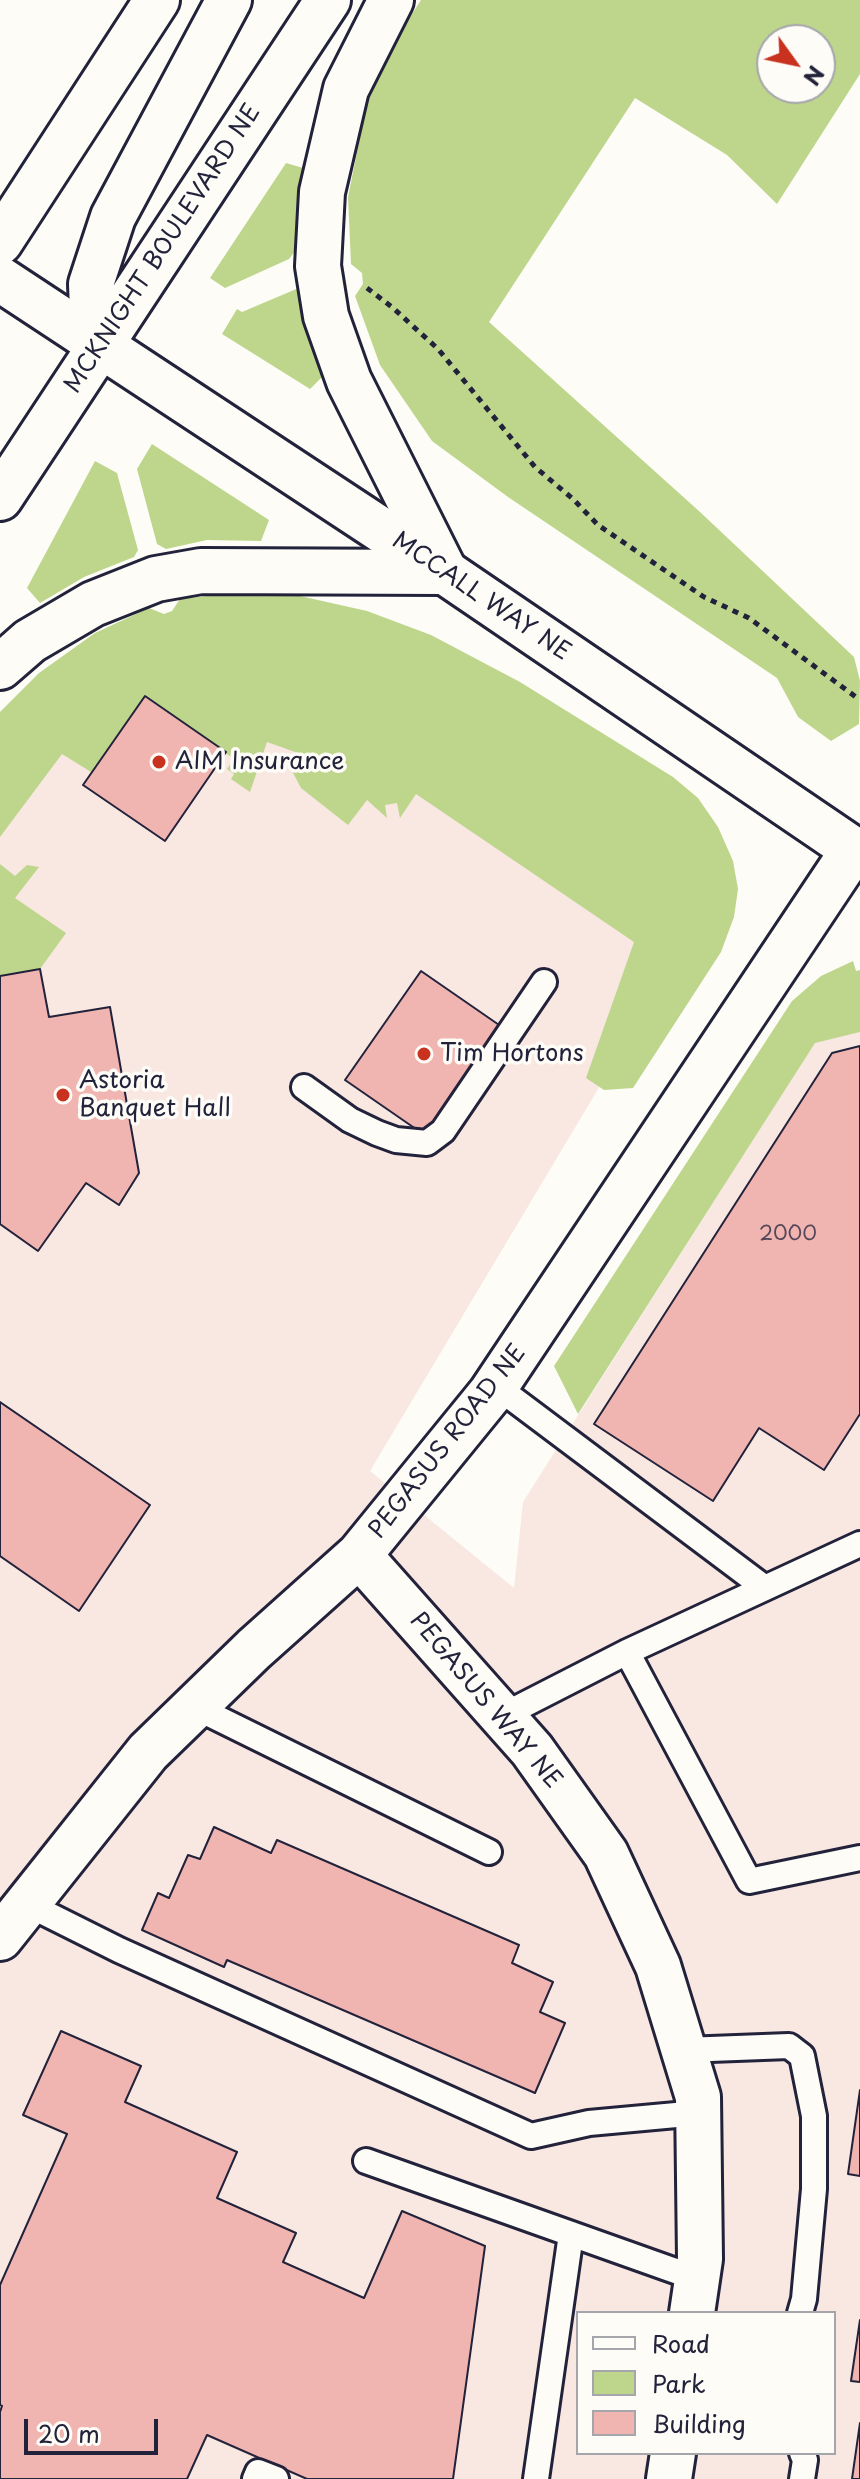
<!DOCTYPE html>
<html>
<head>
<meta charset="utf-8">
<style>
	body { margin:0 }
	#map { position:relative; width:860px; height:2479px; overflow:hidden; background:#fdfcf7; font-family:"Playpen Sans",sans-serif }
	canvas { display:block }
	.legend { position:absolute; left:576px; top:2311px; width:260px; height:144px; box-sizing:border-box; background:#fdfcf7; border:2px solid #a5a5ac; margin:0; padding:10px 14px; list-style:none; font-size:24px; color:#22223b }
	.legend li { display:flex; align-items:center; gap:16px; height:40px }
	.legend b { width:40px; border:2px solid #a5a5ac }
	.north { position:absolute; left:756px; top:24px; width:80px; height:80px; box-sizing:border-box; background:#fdfcf7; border:2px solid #a5a5ac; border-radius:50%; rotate:123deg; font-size:22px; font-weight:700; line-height:32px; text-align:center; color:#22223b }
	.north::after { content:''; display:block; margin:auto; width:28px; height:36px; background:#c8321e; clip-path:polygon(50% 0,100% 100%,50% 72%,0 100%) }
	.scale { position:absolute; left:24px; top:2419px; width:134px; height:36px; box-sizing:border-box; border:4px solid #22223b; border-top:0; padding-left:10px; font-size:24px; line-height:28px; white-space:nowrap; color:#22223b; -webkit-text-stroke:6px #fdfcf7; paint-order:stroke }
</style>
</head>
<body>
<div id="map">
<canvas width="860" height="2479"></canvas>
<ul class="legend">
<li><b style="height:10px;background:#fdfcf7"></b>Road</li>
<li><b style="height:22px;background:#bed68c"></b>Park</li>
<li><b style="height:22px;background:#f1b5b1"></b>Building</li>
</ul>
<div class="north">N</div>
<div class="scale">20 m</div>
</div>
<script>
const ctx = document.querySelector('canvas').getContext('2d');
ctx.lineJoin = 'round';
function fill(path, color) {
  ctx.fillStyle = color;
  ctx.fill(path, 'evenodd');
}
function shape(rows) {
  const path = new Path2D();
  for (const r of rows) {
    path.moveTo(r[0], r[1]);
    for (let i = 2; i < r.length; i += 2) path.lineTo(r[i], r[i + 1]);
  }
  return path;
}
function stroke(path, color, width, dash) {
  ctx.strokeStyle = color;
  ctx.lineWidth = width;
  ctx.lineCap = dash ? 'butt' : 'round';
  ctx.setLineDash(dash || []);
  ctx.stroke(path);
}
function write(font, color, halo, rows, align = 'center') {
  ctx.font = font + ' "Playpen Sans",sans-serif';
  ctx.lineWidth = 7;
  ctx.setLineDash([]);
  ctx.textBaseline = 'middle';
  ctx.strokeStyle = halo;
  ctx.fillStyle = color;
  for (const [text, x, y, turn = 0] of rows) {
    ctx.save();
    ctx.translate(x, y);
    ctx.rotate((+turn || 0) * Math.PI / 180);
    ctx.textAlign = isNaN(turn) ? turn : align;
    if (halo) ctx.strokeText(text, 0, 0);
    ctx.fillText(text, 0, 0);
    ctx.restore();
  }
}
fill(shape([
	[219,635,690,935,370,1471,514,1588,523,1502,815,1042,860,1032,860,2479,0,2479,0,792],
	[578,2313,834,2313,834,2453,578,2453]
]), '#f9e7e2');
fill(shape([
	[421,0,860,0,860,74,777,204,727,155,635,98,489,322,700,512,854,657,860,681,859,724,831,741,798,717,777,678,508,497,432,441,380,365,355,296,363,284,362,273,351,264,348,197,368,98,392,45],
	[772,40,820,40,820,88,772,88],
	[286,163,303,168,299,246,289,259,225,288,210,278],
	[301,287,325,374,310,389,222,334,237,309,242,312],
	[152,444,269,520,261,541,207,540,166,549,157,544,137,469],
	[95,461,117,473,138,550,134,557,84,577,40,603,27,588],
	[233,593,300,596,367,611,431,635,520,682,673,777,698,798,718,827,733,861,738,889,734,917,721,952,633,1088,604,1090,586,1078,634,942,416,794,400,818,397,803,385,805,387,818,367,800,348,825,301,788,291,769,295,752,267,742,250,792,231,779,234,774,227,769,234,759,145,696,91,772,62,754,0,837,0,712,39,673,95,633,149,608,164,614,172,611,180,599],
	[0,864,15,876,27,865,39,867,15,898,66,933,40,969,0,976],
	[853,961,856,971,860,970,860,1032,815,1043,578,1414,554,1366,792,1001,821,976]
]), '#bed68c');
const building = shape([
	[145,696,226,752,165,841,83,785,145,696],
	[40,969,49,1017,110,1007,139,1173,119,1205,86,1183,38,1251,0,1224,0,976,40,969],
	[421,971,502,1027,426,1136,345,1080,421,971],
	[860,1046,860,1414,824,1470,759,1428,713,1501,594,1424,832,1053,860,1046],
	[0,1402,150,1505,79,1611,0,1556,0,1402],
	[214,1827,271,1853,277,1840,519,1945,512,1963,553,1982,540,2012,565,2023,535,2093,227,1960,224,1967,142,1930,158,1893,169,1898,188,1855,200,1859,214,1827],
	[61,2031,141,2066,125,2102,237,2152,217,2198,296,2233,283,2262,364,2298,402,2211,485,2246,453,2479,307,2479,207,2435,187,2479,0,2479,0,2412,2,2406,0,2405,0,2285,67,2134,23,2115,61,2031],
	[860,2090,860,2176,848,2174,860,2090],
	[860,2320,860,2382,851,2381,860,2320],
	[860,2423,860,2479,852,2479,860,2423]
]);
fill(building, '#f1b5b1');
stroke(building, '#22223b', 2);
const service = shape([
	[304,1087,350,1120,377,1133,396,1140,427,1143,443,1131,544,982],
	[496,1386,765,1588,627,1652,502,1716],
	[765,1588,860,1544],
	[627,1652,749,1881,860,1858],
	[195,1707,489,1852],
	[27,1904,119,1950,531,2136,589,2123,698,2113],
	[684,2050,789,2046,802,2056,814,2116,814,2189,804,2299,800,2313],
	[366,2161,698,2279],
	[802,2453,805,2460,802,2479],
	[255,2479,258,2472,276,2479],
	[536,2479,571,2234]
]);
const minor = shape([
	[359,1555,532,1750,606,1854,658,1966,698,2097,700,2259,692,2313],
	[0,1938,148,1752,254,1649,359,1555,491,1393,854,849],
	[669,2479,673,2453]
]);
const tertiary = shape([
	[0,279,445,572,860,854]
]);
const primary = shape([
	[0,242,157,0],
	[99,345,92,309,91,284,113,217,229,0],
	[0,498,328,0],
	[0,667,30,641,93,604,156,579,201,571,445,572,349,381,326,316,318,266,322,192,346,89,391,0]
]);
stroke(service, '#22223b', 30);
stroke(minor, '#22223b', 50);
stroke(tertiary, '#22223b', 50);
stroke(primary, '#22223b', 50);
stroke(shape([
	[367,288,392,307,438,349,535,467,573,499,598,525,704,597,749,618,860,700]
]), '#22223b', 5, [6, 6]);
stroke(service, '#fdfcf7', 24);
stroke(minor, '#fdfcf7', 44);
stroke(tertiary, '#fdfcf7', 44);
stroke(primary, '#fdfcf7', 44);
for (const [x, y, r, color] of [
	[159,762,8,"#c8321e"],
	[424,1054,8,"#c8321e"],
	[63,1095,8,"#c8321e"]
]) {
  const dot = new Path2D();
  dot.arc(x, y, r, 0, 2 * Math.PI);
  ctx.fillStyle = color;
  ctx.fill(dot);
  stroke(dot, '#fdfcf7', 3);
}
write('20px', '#564758', null, [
	["2000",788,1234]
]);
write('24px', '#22223b', '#fdfcf7', [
	["MCKNIGHT BOULEVARD NE",163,249,-57],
	["MCCALL WAY NE",481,597,34],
	["PEGASUS ROAD NE",448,1442,-52],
	["PEGASUS WAY NE",485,1701,50]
]);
write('24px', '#22223b', '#fdfcf7', [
	["AIM Insurance",175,762],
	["Tim Hortons",440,1054],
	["Astoria",79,1081],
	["Banquet Hall",79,1109]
], 'left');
</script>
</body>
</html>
